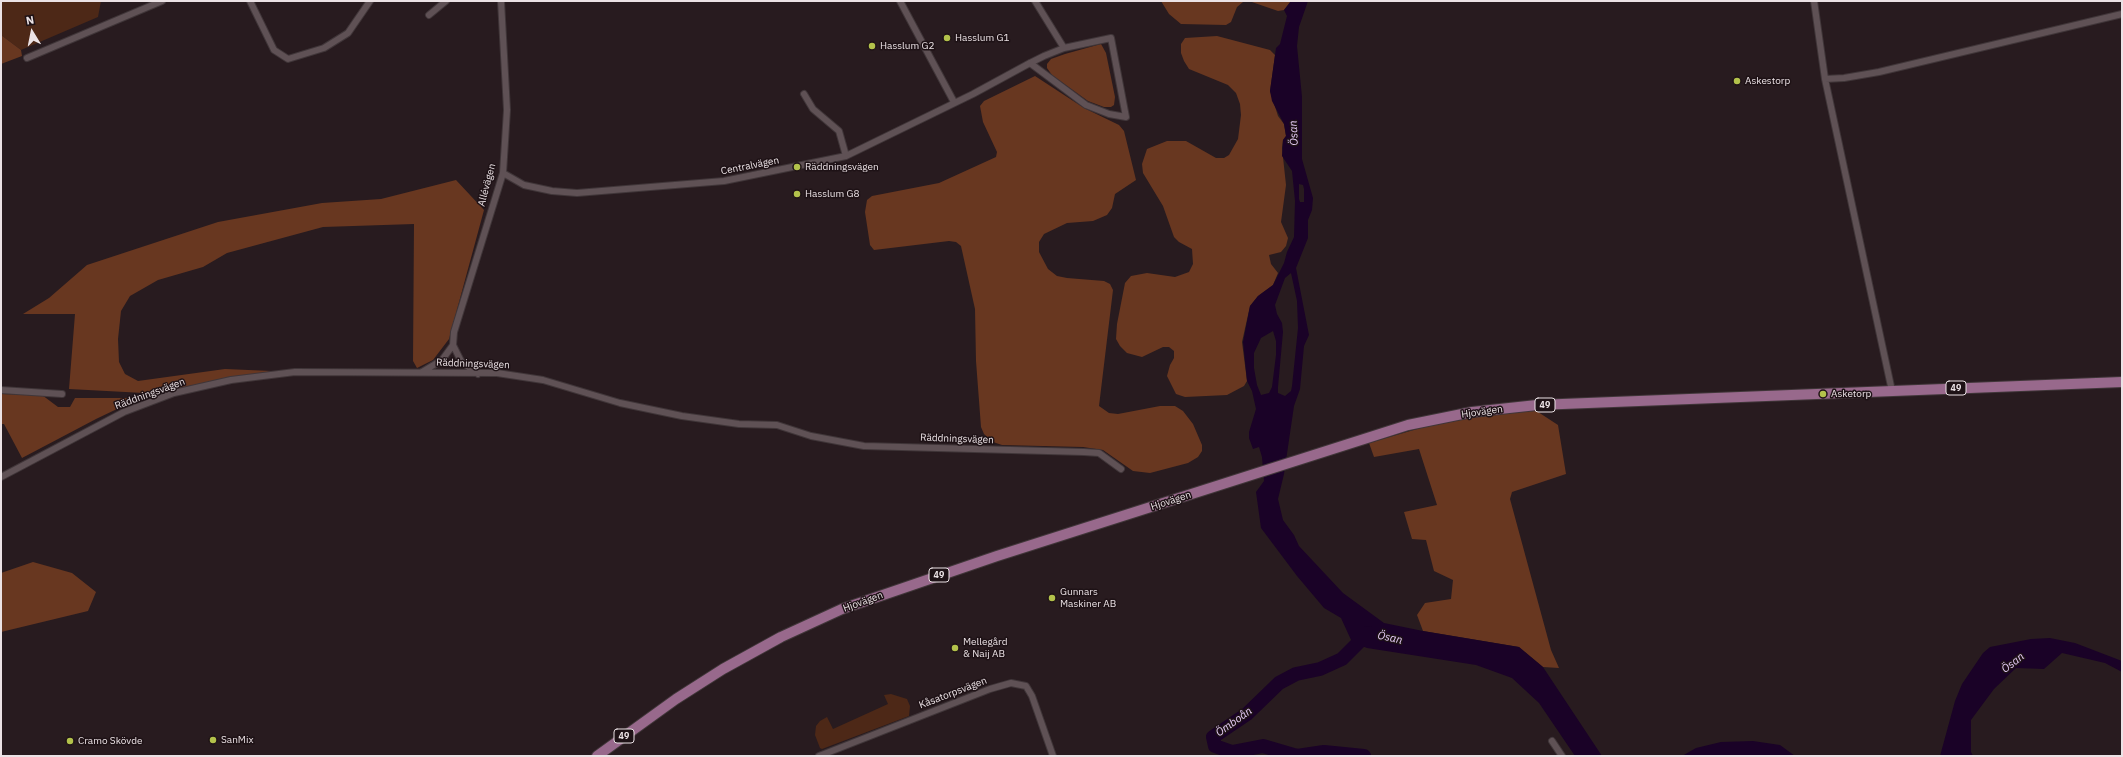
<!DOCTYPE html>
<html>
<head>
<meta charset="utf-8">
<style>
	body { margin:0 }
	#map { position:relative; width:2123px; height:757px; overflow:hidden; background:#281b1f; font-family:"IBM Plex Sans",sans-serif }
	canvas { display:block }
	.frame { position:absolute; inset:0; border:2px solid #ebe2e5; pointer-events:none }
	.north { position:absolute; left:12px; top:12px; width:40px; height:40px; -webkit-text-stroke:3px #1e1216; paint-order:stroke; rotate:350deg; font-size:11px; font-weight:700; line-height:16px; text-align:center; color:#ebe2e5 }
	.north::after { content:''; display:block; margin:auto; width:14px; height:18px; background:#ebe2e5; clip-path:polygon(50% 0,100% 100%,50% 72%,0 100%) }
</style>
</head>
<body>
<div id="map">
<canvas width="2123" height="757"></canvas>
<div class="frame"></div>
<div class="north">N</div>
</div>
<script>
const ctx = document.querySelector('canvas').getContext('2d');
ctx.lineJoin = 'round';
function fill(path, color) {
  ctx.fillStyle = color;
  ctx.fill(path, 'evenodd');
}
function shape(rows) {
  const path = new Path2D();
  for (const r of rows) {
    path.moveTo(r[0], r[1]);
    for (let i = 2; i < r.length; i += 2) path.lineTo(r[i], r[i + 1]);
  }
  return path;
}
function stroke(path, color, width, dash) {
  ctx.strokeStyle = color;
  ctx.lineWidth = width;
  ctx.lineCap = dash ? 'butt' : 'round';
  ctx.setLineDash(dash || []);
  ctx.stroke(path);
}
function write(font, color, halo, rows, align = 'center') {
  ctx.font = font + ' "IBM Plex Sans",sans-serif';
  ctx.lineWidth = 3;
  ctx.setLineDash([]);
  ctx.textBaseline = 'middle';
  ctx.strokeStyle = halo;
  ctx.fillStyle = color;
  for (const [text, x, y, turn = 0] of rows) {
    ctx.save();
    ctx.translate(x, y);
    ctx.rotate((+turn || 0) * Math.PI / 180);
    ctx.textAlign = isNaN(turn) ? turn : align;
    if (halo) ctx.strokeText(text, 0, 0);
    ctx.fillText(text, 0, 0);
    ctx.restore();
  }
}
fill(shape([
	[1,1,101,1,98,17,21,50,1,35],
	[891,694,907,699,910,706,909,716,822,749,820,748,815,735,816,726,820,721,827,717,833,729,888,704,884,695]
]), '#4d2817');
fill(shape([
	[1161,1,1291,1,1284,10,1278,11,1249,1,1243,2,1237,7,1231,22,1226,25,1181,24,1169,14],
	[1,35,21,50,22,56,1,64],
	[1217,36,1270,50,1275,55,1270,91,1278,116,1284,124,1286,136,1283,140,1282,148,1286,185,1281,222,1288,238,1286,246,1281,252,1269,255,1271,264,1278,273,1273,285,1258,296,1250,306,1242,342,1247,381,1244,386,1227,395,1185,397,1176,394,1167,376,1170,365,1174,358,1174,351,1169,347,1163,347,1142,357,1127,353,1120,346,1116,339,1117,324,1125,283,1131,276,1147,273,1175,277,1189,272,1193,264,1192,249,1179,242,1174,237,1163,206,1143,173,1142,164,1147,149,1167,141,1186,141,1216,158,1224,158,1229,155,1238,139,1241,115,1240,104,1236,93,1228,85,1189,69,1184,61,1181,53,1181,44,1185,38],
	[1101,44,1106,53,1115,97,1114,105,1111,107,1104,107,1088,101,1052,75,1047,68,1047,64,1051,59,1065,54],
	[1035,76,1084,108,1119,125,1124,131,1136,180,1115,194,1112,208,1107,215,1093,221,1067,223,1044,234,1039,242,1039,252,1048,269,1057,276,1067,278,1104,281,1110,284,1113,290,1099,406,1109,413,1118,414,1160,406,1175,406,1183,411,1193,424,1202,445,1202,451,1198,457,1188,463,1150,473,1133,471,1103,450,1083,447,1002,445,993,442,984,434,981,427,976,361,975,309,961,246,956,242,949,241,874,250,870,245,865,212,867,200,872,196,939,183,996,157,997,152,983,122,980,106,984,101],
	[456,180,484,210,449,339,433,360,417,368,413,361,414,224,323,227,227,253,203,267,158,280,130,296,121,311,118,339,119,362,125,374,138,381,225,369,272,371,174,391,144,393,69,389,75,314,23,314,49,298,87,265,218,222,322,203,381,199],
	[1,394,42,395,58,407,70,407,75,398,140,398,96,419,22,458,4,424,1,424],
	[1535,410,1558,425,1566,474,1512,492,1510,499,1551,650,1559,668,1543,667,1519,647,1423,631,1417,615,1425,603,1451,599,1453,580,1434,571,1426,540,1412,539,1404,512,1437,505,1419,449,1374,457,1369,443,1424,427,1470,418],
	[33,562,72,573,96,592,88,611,1,632,1,573]
]), '#683720');
fill(shape([
	[1291,1,1308,1,1299,27,1297,46,1302,97,1302,159,1313,198,1312,210,1308,220,1308,238,1296,268,1309,335,1304,346,1300,389,1294,406,1284,474,1278,499,1283,520,1294,535,1299,546,1343,593,1384,623,1423,631,1519,647,1543,667,1602,756,1575,756,1539,703,1512,678,1476,665,1367,648,1352,642,1341,618,1324,608,1297,576,1261,528,1256,492,1264,481,1262,457,1259,447,1253,449,1249,438,1249,432,1256,409,1252,391,1247,381,1243,342,1250,306,1258,296,1273,285,1284,263,1287,252,1294,237,1295,201,1292,171,1282,156,1283,140,1286,136,1284,124,1272,101,1270,91,1276,48,1280,44,1287,16,1284,10],
	[1299,184,1303,185,1304,189,1304,202,1300,202,1299,199],
	[1291,273,1297,301,1298,328,1292,386,1291,391,1285,396,1278,393,1278,387,1283,332,1282,323,1277,314,1275,305,1285,278],
	[1273,331,1276,341,1276,355,1272,387,1269,393,1261,395,1257,385,1254,368,1254,353,1261,338],
	[2050,638,2075,643,2122,661,2122,672,2105,663,2062,653,2044,669,2016,668,1994,689,1971,720,1971,752,1973,756,1940,756,1955,701,1962,684,1983,653,1990,647,2031,639],
	[1753,741,1780,745,1795,756,1682,756,1696,748,1721,742]
]), '#1a0227');
stroke(shape([
	[1364,756,1324,752,1297,756,1263,746,1232,752,1215,746,1213,737,1247,714,1279,683,1296,674,1320,669,1342,659,1368,633]
]), '#1a0227', 14);
const street = shape([
	[250,1,274,50,288,59,324,48,348,33,370,1],
	[900,1,954,102],
	[1035,1,1064,48],
	[1814,1,1825,79,1892,391],
	[429,15,446,1],
	[27,58,162,1],
	[1825,79,1844,78,1879,72,2122,14],
	[804,94,813,109,839,131,846,156],
	[503,173,524,185,552,191,577,193,724,181,846,156,973,94,1030,63,1044,56,1064,48,1111,38,1126,117,1109,114,1086,105,1030,63],
	[422,372,442,360,453,345],
	[478,374,461,361,453,345,454,332,503,173,507,110,501,1],
	[1,390,62,394],
	[1,477,124,412,174,393,231,380,295,372,497,373,543,380,620,403,682,416,739,424,777,425,811,436,864,446,1084,452,1099,453,1121,469],
	[1552,741,1562,756],
	[819,756,990,689,1011,683,1026,686,1032,696,1053,756]
]);
const primary = shape([
	[597,756,676,699,723,669,781,637,842,609,997,556,1408,425,1472,412,1537,405,2122,382]
]);
stroke(street, '#403639', 8);
stroke(primary, '#403639', 12);
stroke(street, '#5f5155', 6);
stroke(primary, '#98698c', 10);
for (const [x, y, r, color] of [
	[947,38,4,"#b3c24b"],
	[872,46,4,"#b3c24b"],
	[1737,81,4,"#b3c24b"],
	[797,167,4,"#b3c24b"],
	[797,194,4,"#b3c24b"],
	[1823,394,4,"#b3c24b"],
	[1052,598,4,"#b3c24b"],
	[955,648,4,"#b3c24b"],
	[213,740,4,"#b3c24b"],
	[70,741,4,"#b3c24b"]
]) {
  const dot = new Path2D();
  dot.arc(x, y, r, 0, 2 * Math.PI);
  ctx.fillStyle = color;
  ctx.fill(dot);
  stroke(dot, '#1e1216', 1.5);
}
for (const [x, y, w] of [
	[1956,388,20],
	[1545,405,20],
	[939,575,20],
	[624,736,20]
]) {
  const box = new Path2D();
  box.roundRect(x - w / 2, y - 7, w, 14, 3);
  ctx.fillStyle = '#1e1216';
  ctx.fill(box);
  stroke(box, '#ebe2e5', 1);
}
write('bold 9px', '#ebe2e5', null, [
	["49",1956,388],
	["49",1545,405],
	["49",939,575],
	["49",624,736]
]);
write('10px', '#ebe2e5', '#1e1216', [
	["Hasslum G1",955,38],
	["Hasslum G2",880,46],
	["Askestorp",1745,81],
	["Räddningsvägen",805,167],
	["Hasslum G8",805,194],
	["Asketorp",1831,394],
	["Gunnars",1060,592],
	["Maskiner AB",1060,604],
	["Mellegård",963,642],
	["& Naij AB",963,654],
	["SanMix",221,740],
	["Cramo Skövde",78,741]
], 'left');
write('10px', '#ebe2e5', '#1e1216', [
	["Centralvägen",750,166,-11],
	["Allévägen",487,185,-75],
	["Räddningsvägen",473,364,2],
	["Räddningsvägen",150,394,-20],
	["Hjovägen",1482,412,-8],
	["Räddningsvägen",957,439,2],
	["Hjovägen",1171,501,-18],
	["Hjovägen",863,602,-20],
	["Kåsatorpsvägen",953,693,-21]
]);
write('italic 11px', '#e7cdf9', '#1e1216', [
	["Ösan",1294,133,-93],
	["Ösan",1390,638,12],
	["Ösan",2013,663,-38],
	["Ömboån",1234,722,-36]
]);
</script>
</body>
</html>
